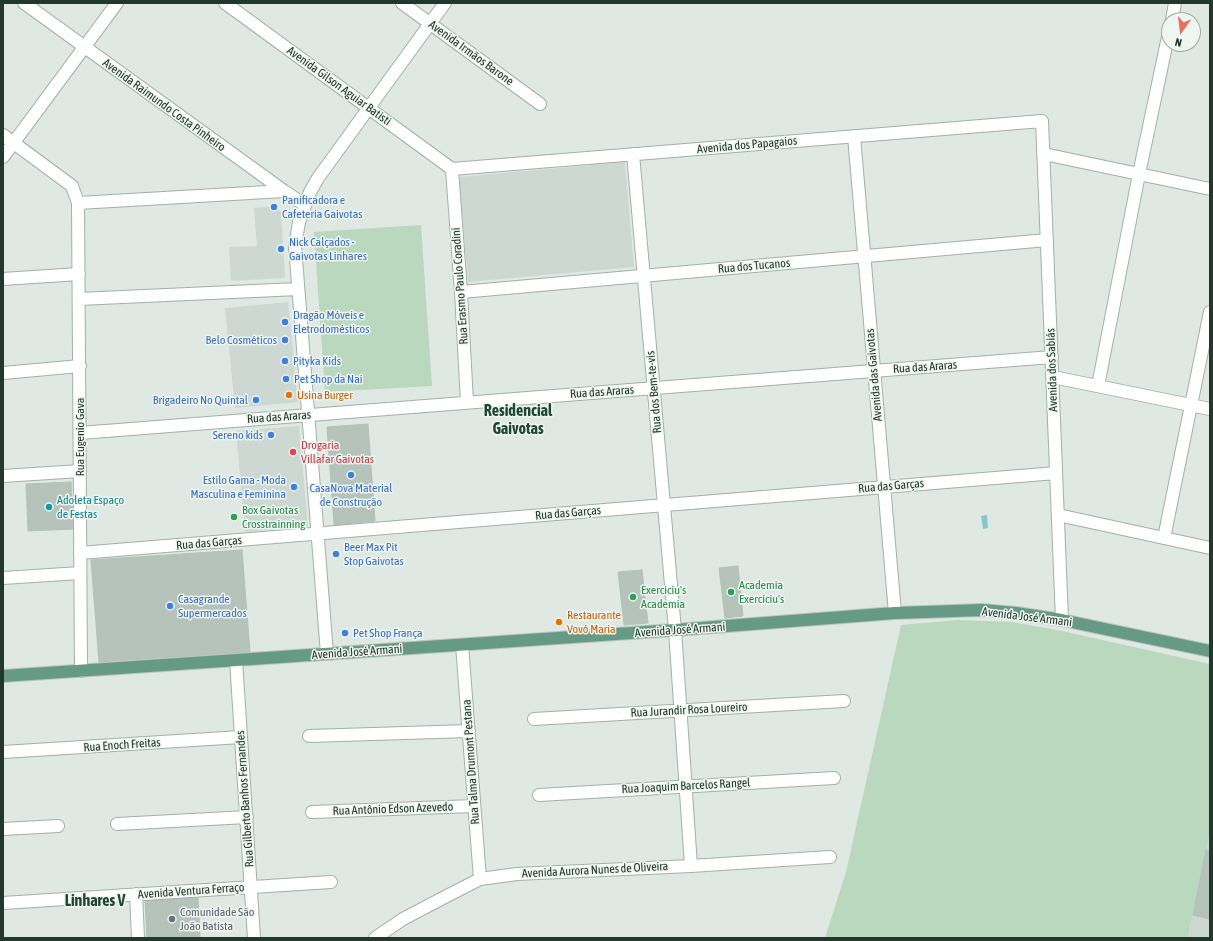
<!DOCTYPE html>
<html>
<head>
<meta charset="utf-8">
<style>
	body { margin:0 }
	#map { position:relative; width:1213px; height:941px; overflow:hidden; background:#dfe8e3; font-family:"Asap Condensed",sans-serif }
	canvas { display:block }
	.frame { position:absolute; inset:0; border:4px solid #22372e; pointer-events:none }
	.north { position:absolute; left:1161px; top:12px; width:40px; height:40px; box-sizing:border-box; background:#eff6f1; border:1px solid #9daaa3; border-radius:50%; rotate:194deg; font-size:11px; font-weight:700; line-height:16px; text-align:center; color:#22372e }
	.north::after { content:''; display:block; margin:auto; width:14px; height:18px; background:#e47162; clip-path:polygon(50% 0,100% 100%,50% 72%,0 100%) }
</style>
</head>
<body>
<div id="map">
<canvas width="1213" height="941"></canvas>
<div class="frame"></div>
<div class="north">N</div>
</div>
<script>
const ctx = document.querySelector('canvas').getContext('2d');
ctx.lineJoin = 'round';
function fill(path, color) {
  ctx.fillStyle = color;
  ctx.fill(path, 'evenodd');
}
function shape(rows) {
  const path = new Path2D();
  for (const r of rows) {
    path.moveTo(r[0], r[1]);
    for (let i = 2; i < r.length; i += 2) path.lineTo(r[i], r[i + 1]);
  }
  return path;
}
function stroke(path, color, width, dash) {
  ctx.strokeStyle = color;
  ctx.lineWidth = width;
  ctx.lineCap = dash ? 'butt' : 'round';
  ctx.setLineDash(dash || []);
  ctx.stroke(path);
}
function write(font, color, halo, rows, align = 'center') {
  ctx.font = font + ' "Asap Condensed",sans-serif';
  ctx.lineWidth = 3;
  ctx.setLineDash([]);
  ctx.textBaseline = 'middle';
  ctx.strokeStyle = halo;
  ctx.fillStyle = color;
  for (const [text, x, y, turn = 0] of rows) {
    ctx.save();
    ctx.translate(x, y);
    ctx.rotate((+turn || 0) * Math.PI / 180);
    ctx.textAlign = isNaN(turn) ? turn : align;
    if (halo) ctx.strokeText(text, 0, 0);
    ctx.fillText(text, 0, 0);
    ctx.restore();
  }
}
fill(shape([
	[625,162,634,267,468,282,459,177],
	[273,206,281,212,285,278,231,281,229,247,257,246,254,208],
	[288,302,298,402,235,408,225,308],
	[299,426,308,526,245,532,236,431],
	[1210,831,1210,938,1188,938,1193,915]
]), '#cdd8d2');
fill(shape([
	[421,225,432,386,325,392,314,232],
	[957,620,1012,622,1062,631,1210,664,1210,831,1188,938,825,938,846,872,901,625]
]), '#b9d8be');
fill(shape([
	[987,515,988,528,983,529,981,516]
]), '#8bc7c9');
const building = shape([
	[368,424,375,521,334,525,327,427,368,424],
	[71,482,73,529,28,531,26,484,71,482],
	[242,550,250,652,99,662,91,560,242,550],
	[738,566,743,616,725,618,719,568,738,566],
	[642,570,648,623,624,625,618,572,642,570],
	[1206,850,1210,851,1210,919,1193,915,1206,850],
	[198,898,200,938,147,938,145,901,198,898]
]);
fill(building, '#b5c3bb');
stroke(building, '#b2c1b9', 1);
const minor = shape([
	[24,3,284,191,305,205],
	[225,3,452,169],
	[402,3,540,104],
	[1172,20,1175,3],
	[3,135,72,186,78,203,81,671],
	[854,136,895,613],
	[633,154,675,630,691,866],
	[1044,154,1210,189],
	[3,157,117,3],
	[452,169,1042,121,1062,620],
	[452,169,461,292,467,402],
	[78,203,284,191],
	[3,279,79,274],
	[461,292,1047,240],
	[79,299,298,289],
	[3,373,80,366],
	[1053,377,1210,409],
	[1098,386,1139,174,1169,32],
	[80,433,1052,357],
	[3,476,80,471],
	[1058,515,1210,548],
	[1164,538,1210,312],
	[80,553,1056,473],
	[3,578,80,573],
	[462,645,480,879],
	[327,654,295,246,299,222,310,192,318,178,445,3],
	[236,660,254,938],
	[534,719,844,701],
	[309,736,469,731],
	[3,752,241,737],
	[539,795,834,778],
	[312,812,474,806],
	[117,824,247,817],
	[3,829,58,826],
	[136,894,138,938],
	[3,903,331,882],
	[375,938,403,919,441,899,480,879,517,874,691,866,830,857]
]);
const major = shape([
	[3,676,675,630,895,613,954,611,982,610,1016,613,1062,620,1210,651]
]);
stroke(minor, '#a3afa9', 14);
stroke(major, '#bdc3c0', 14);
stroke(minor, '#fff', 12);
stroke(major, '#679a86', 12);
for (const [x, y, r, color] of [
	[274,207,4,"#3f7fe0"],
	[281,249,4,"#3f7fe0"],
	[285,322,4,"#3f7fe0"],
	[285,340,4,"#3f7fe0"],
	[285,361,4,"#3f7fe0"],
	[286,379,4,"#3f7fe0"],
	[289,395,4,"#e8710a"],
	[256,400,4,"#3f7fe0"],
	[271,435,4,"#3f7fe0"],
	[293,452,4,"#e0444e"],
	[351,475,4,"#3f7fe0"],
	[294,487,4,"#3f7fe0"],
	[49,507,4,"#0f9aa8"],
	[234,517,4,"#2e9e5b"],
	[336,554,4,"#3f7fe0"],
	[731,592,4,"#2e9e5b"],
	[633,597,4,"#2e9e5b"],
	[170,606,4,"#3f7fe0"],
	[559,622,4,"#e8710a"],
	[345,633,4,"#3f7fe0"],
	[172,919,4,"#6b7280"]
]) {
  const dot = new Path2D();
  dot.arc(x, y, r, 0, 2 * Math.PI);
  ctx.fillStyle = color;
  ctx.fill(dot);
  stroke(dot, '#eff6f1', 1.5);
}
write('12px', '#22372e', '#eff6f1', [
	["Avenida Irmãos Barone",471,53,36],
	["Avenida Gilson Aguiar Batisti",339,86,36],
	["Avenida Raimundo Costa Pinheiro",164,105,36],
	["Avenida dos Papagaios",747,145,-5],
	["Rua dos Tucanos",754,266,-5],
	["Rua Erasmo Paulo Coradini",460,286,-94],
	["Rua das Araras",925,367,-4],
	["Avenida dos Sabiás",1052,370,-92],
	["Avenida das Gaivotas",874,375,-95],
	["Rua das Araras",602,392,-4],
	["Rua dos Bem-te-vis",654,392,-95],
	["Rua das Araras",279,417,-4],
	["Rua Eugenio Gava",80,437,-90],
	["Rua das Garças",891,486,-5],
	["Rua das Garças",568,513,-5],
	["Rua das Garças",209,543,-5],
	["Avenida José Armani",1027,617,7],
	["Avenida José Armani",680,630,-4],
	["Avenida José Armani",357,652,-4],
	["Rua Jurandir Rosa Loureiro",689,710,-3],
	["Rua Enoch Freitas",122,745,-4],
	["Rua Talma Drumont Pestana",471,762,-94],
	["Rua Joaquim Barcelos Rangel",686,786,-3],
	["Rua Gilberto Banhos Fernandes",245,799,-94],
	["Rua Antônio Edson Azevedo",393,809,-2],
	["Avenida Aurora Nunes de Oliveira",595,870,-3],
	["Avenida Ventura Ferraço",191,891,-4]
]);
write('12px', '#366cbe', '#eff6f1', [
	["Panificadora e",282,200],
	["Cafeteria Gaivotas",282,214],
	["Nick Calçados -",289,242],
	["Gaivotas Linhares",289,256],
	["Dragão Móveis e",293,315],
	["Eletrodomésticos",293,329],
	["Belo Cosméticos",277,340,"right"],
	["Pityka Kids",293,361],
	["Pet Shop da Nai",294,379],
	["Brigadeiro No Quintal",248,400,"right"],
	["Sereno kids",263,435,"right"],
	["Estilo Gama - Moda",286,480,"right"],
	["Masculina e Feminina",286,494,"right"],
	["CasaNova Material",351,488,"center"],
	["de Construção",351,502,"center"],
	["Beer Max Pit",344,547],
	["Stop Gaivotas",344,561],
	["Casagrande",178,599],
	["Supermercados",178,613],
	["Pet Shop França",353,633]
], 'left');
write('12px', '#c56008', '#eff6f1', [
	["Usina Burger",297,395],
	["Restaurante",567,615],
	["Vovó Maria",567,629]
], 'left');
write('12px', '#be3a42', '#eff6f1', [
	["Drogaria",301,445],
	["Villafar Gaivotas",301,459]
], 'left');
write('12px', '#0d838f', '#eff6f1', [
	["Adoleta Espaço",57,500],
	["de Festas",57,514]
], 'left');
write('12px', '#27864d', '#eff6f1', [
	["Box Gaivotas",242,510],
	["Crosstrainning",242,524],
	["Academia",739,585],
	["Exercíciu's",739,599],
	["Exercíciu's",641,590],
	["Academia",641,604]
], 'left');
write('12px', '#5b616d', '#eff6f1', [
	["Comunidade São",180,912],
	["João Batista",180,926]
], 'left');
write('bold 16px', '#204638', '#eff6f1', [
	["Residencial",518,411],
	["Gaivotas",518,429],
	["Linhares V",95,901]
]);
</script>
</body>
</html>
